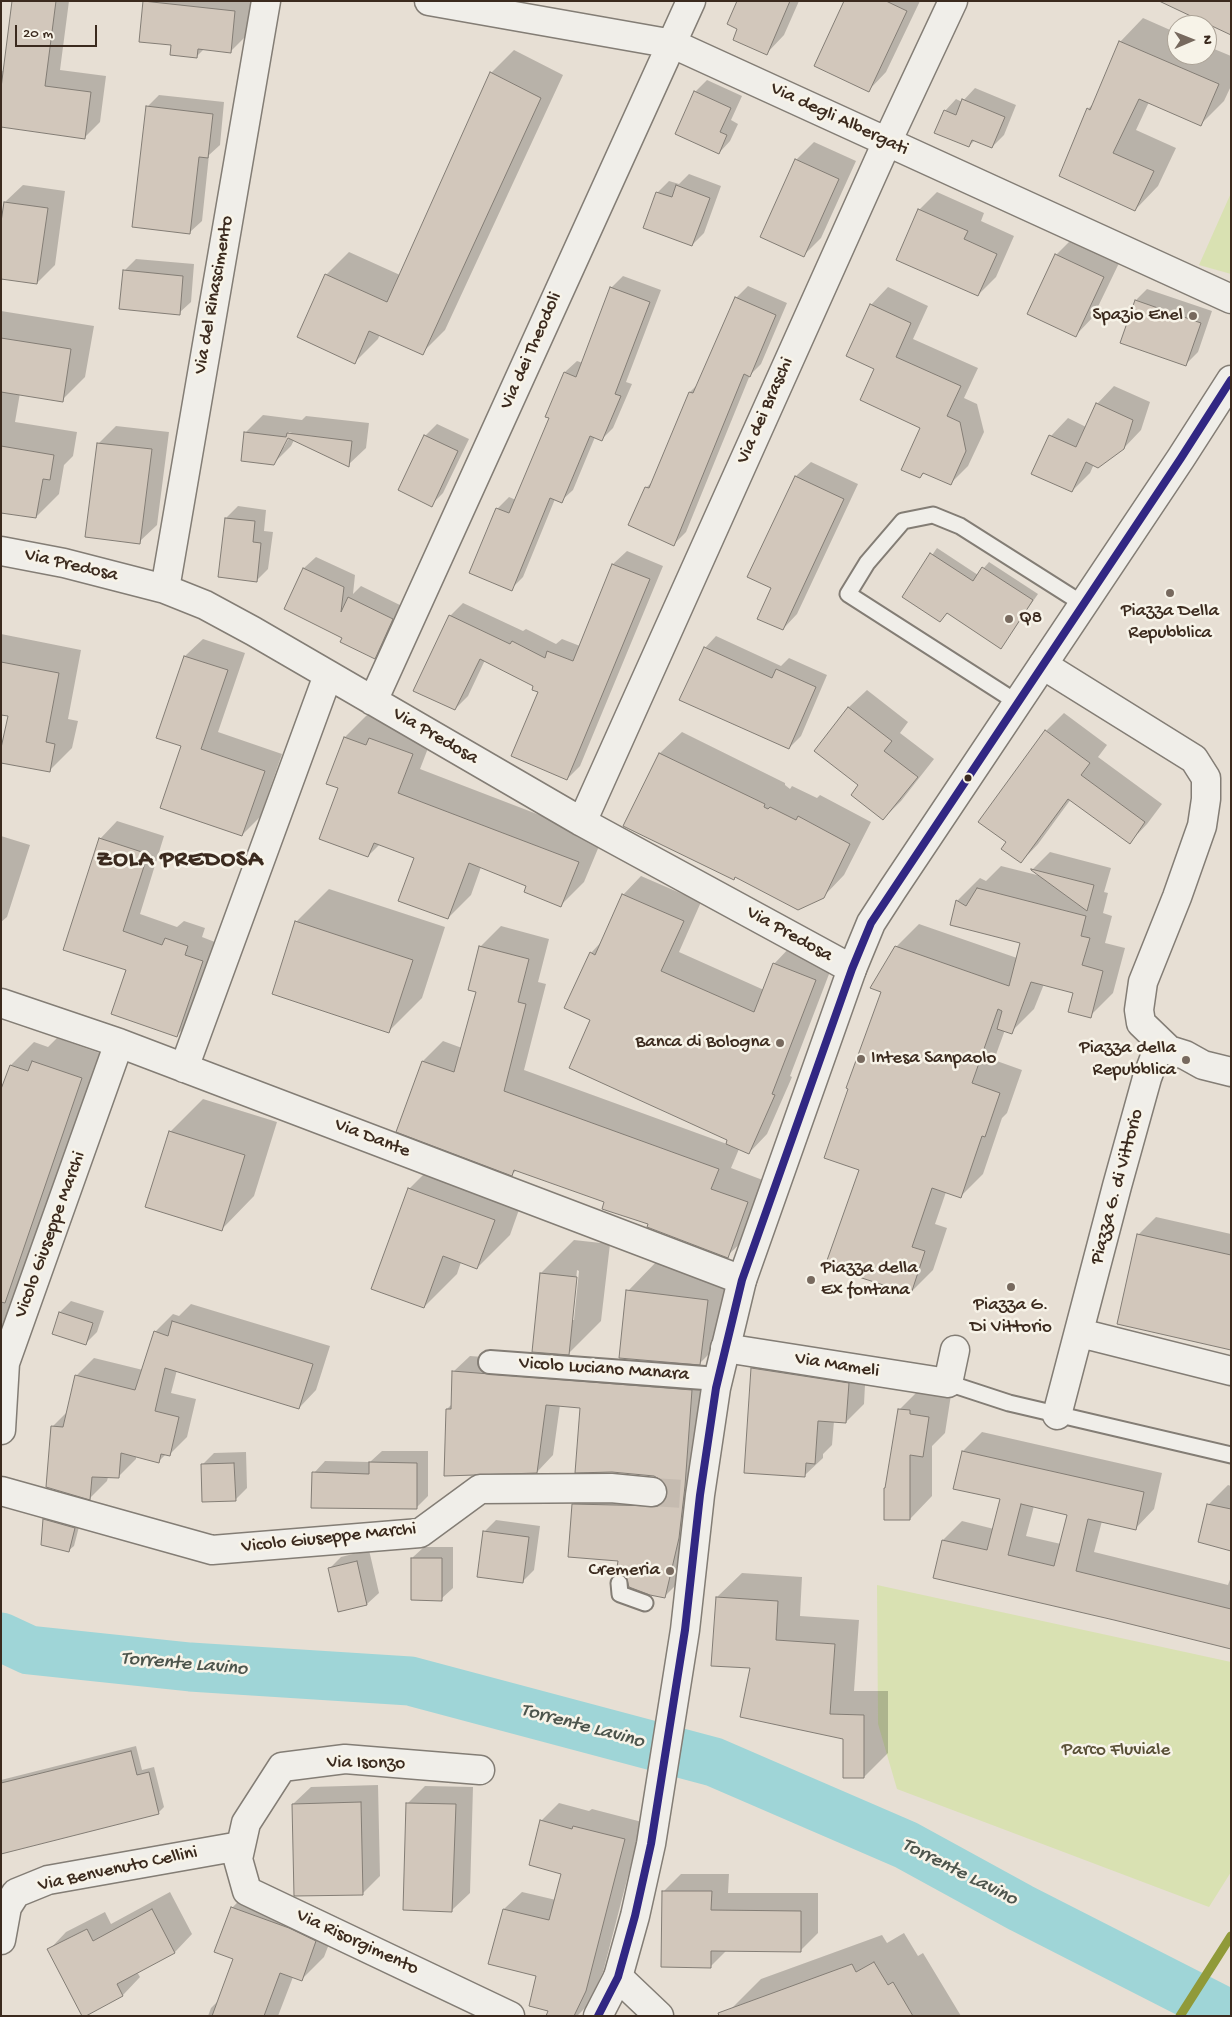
<!DOCTYPE html>
<html>
<head>
<meta charset="utf-8">
<style>
	body { margin:0 }
	#map { position:relative; width:1232px; height:2017px; overflow:hidden; background:#e7dfd4; font-family:"Gochi Hand",sans-serif }
	canvas { display:block }
	.frame { position:absolute; inset:0; border:2px solid #3b2a1e; pointer-events:none }
	.north { position:absolute; left:1167px; top:15px; width:50px; height:50px; box-sizing:border-box; background:#f7f3e8; border:1px solid #aca397; border-radius:50%; rotate:89deg; font-size:14px; font-weight:700; line-height:20px; text-align:center; color:#3b2a1e }
	.north::after { content:''; display:block; margin:auto; width:18px; height:22px; background:#77695e; clip-path:polygon(50% 0,100% 100%,50% 72%,0 100%) }
	.scale { position:absolute; left:15px; top:25px; width:82px; height:22px; box-sizing:border-box; border:2px solid #3b2a1e; border-top:0; padding-left:6px; font-size:15px; line-height:18px; white-space:nowrap; color:#3b2a1e; -webkit-text-stroke:4px #f7f3e8; paint-order:stroke }
</style>
</head>
<body>
<div id="map">
<canvas width="1232" height="2017"></canvas>
<div class="frame"></div>
<div class="north">N</div>
<div class="scale">20 m</div>
</div>
<script>
const ctx = document.querySelector('canvas').getContext('2d');
ctx.lineJoin = 'round';
function fill(path, color) {
  ctx.fillStyle = color;
  ctx.fill(path, 'evenodd');
}
function shape(rows) {
  const path = new Path2D();
  for (const r of rows) {
    path.moveTo(r[0], r[1]);
    for (let i = 2; i < r.length; i += 2) path.lineTo(r[i], r[i + 1]);
  }
  return path;
}
function stroke(path, color, width, dash) {
  ctx.strokeStyle = color;
  ctx.lineWidth = width;
  ctx.lineCap = dash ? 'butt' : 'round';
  ctx.setLineDash(dash || []);
  ctx.stroke(path);
}
function write(font, color, halo, rows, align = 'center') {
  ctx.font = font + ' "Gochi Hand",sans-serif';
  ctx.lineWidth = 5;
  ctx.setLineDash([]);
  ctx.textBaseline = 'middle';
  ctx.strokeStyle = halo;
  ctx.fillStyle = color;
  for (const [text, x, y, turn = 0] of rows) {
    ctx.save();
    ctx.translate(x, y);
    ctx.rotate((+turn || 0) * Math.PI / 180);
    ctx.textAlign = isNaN(turn) ? turn : align;
    if (halo) ctx.strokeText(text, 0, 0);
    ctx.fillText(text, 0, 0);
    ctx.restore();
  }
}
fill(shape([
	[1231,193,1231,274,1199,265],
	[877,1585,1231,1662,1231,1872,1209,1907,897,1789,878,1724]
]), '#d9e1b2');
fill(shape([
	[14,1,69,1,60,70,106,76,100,122,85,137,1,126,1,72,5,69],
	[144,1,251,1,248,34,230,52,204,49,197,56,172,44],
	[738,1,799,1,784,35,767,53,739,28],
	[846,1,920,1,886,72,869,90],
	[1143,18,1177,33,1177,55,1207,55,1207,46,1231,56,1231,86,1224,101,1201,124,1149,102,1136,130,1176,148,1158,186,1135,210,1088,109,1094,103,1120,42],
	[514,50,563,75,445,330,422,353,380,334,378,339,355,362,326,275,349,252,400,275,491,73],
	[707,80,742,96,731,120,738,124,730,141,719,153,695,92],
	[975,88,1016,105,1004,135,992,147,975,140,969,146,945,111,956,99,962,102],
	[159,95,224,102,220,145,209,155,202,221,190,232,147,107],
	[814,142,856,161,821,238,803,256,796,160],
	[689,174,721,186,704,233,692,245,645,227,658,192,669,181,679,184],
	[23,185,65,191,55,265,37,283,5,202],
	[937,192,984,213,981,221,1014,236,996,277,978,295,919,210],
	[1074,237,1121,259,1093,317,1076,335,1056,255],
	[136,259,194,264,191,302,179,313,124,271],
	[623,276,661,290,626,382,632,384,613,428,601,440,595,437,573,490,561,501,555,499,523,577,511,589,497,509,509,497,516,500,551,418,546,416,565,372,577,361,583,363,611,288],
	[748,286,787,303,761,364,750,375,686,532,674,544,646,488,654,480,690,392,698,384,736,298],
	[888,287,928,306,913,339,978,368,964,398,977,404,984,432,968,466,950,484,925,472,920,477,922,427,876,368,871,305],
	[1147,289,1212,311,1198,352,1186,364,1136,300],
	[1,311,94,326,85,377,62,400,20,393,15,422,77,432,73,456,64,465,59,494,36,517,1,511],
	[1114,386,1150,402,1141,430,1123,449,1094,464,1090,473,1072,491,1051,436,1068,418,1086,427,1097,404],
	[263,415,302,420,306,416,369,423,366,448,348,465,294,440,291,446,273,464,246,432],
	[289,432,292,433,284,447,282,447],
	[437,424,469,439,443,493,431,505,425,436],
	[116,426,169,432,157,525,139,542,98,444],
	[811,462,858,484,797,614,783,629,796,476],
	[238,506,266,510,264,531,273,532,268,569,257,580,226,518],
	[937,548,978,575,989,562,1038,594,1001,647,948,612,940,621,903,597],
	[627,551,663,566,580,766,567,779,540,691,535,685,485,660,468,696,455,709,450,616,463,603,523,631,526,629,556,644,562,639,580,646,613,564],
	[316,557,355,575,353,594,361,586,404,607,386,646,375,657,343,637,285,609,304,568],
	[1,634,81,650,68,719,78,721,72,748,49,771,9,715,1,714],
	[716,636,781,666,789,658,827,675,801,736,789,748,705,648],
	[203,639,245,653,218,732,282,754,260,817,242,835,183,745,158,737,185,656],
	[867,690,908,722,900,733,934,759,901,801,883,819,860,785,816,751,849,707],
	[1064,713,1107,745,1098,757,1162,804,1147,824,1130,842,1071,799,1038,844,1021,862,1008,841,1046,731],
	[368,714,387,721,435,730,420,769,602,839,584,882,561,905,528,885,481,867,471,895,448,918,416,857,380,844,368,856,340,787,328,783,345,737],
	[682,732,785,783,785,785,790,789,792,786,817,798,820,795,871,822,844,875,823,897,736,876,733,879,625,826,660,753],
	[117,821,164,836,140,914,177,927,184,921,205,928,202,937,220,944,194,1018,176,1036,127,969,100,839],
	[1,836,30,845,7,917,1,922],
	[1050,852,1111,868,1104,892,1108,893,1103,913,1112,916,1105,943,1125,948,1113,993,1090,1016,1074,992,1044,984,1034,1009,1011,1032,1005,1030,994,1060,1022,1070,1007,1113,1002,1118,983,1174,960,1197,946,1192,935,1224,947,1228,933,1270,910,1293,861,1170,882,991,896,947,919,924,1017,958,1021,942,957,901,980,878,986,881,1001,866,1041,876,1032,870],
	[641,876,701,902,679,952,764,990,774,964,792,945,834,961,790,1076,792,1077,767,1134,749,1153,739,1149,731,1168,768,1182,748,1236,727,1256,650,1223,605,1201,517,1170,512,1174,423,1061,443,1041,462,1048,478,991,480,947,501,926,549,939,538,982,546,984,524,1070,727,1144,729,1140,592,1019,591,953,603,940,623,895],
	[329,889,445,927,422,998,389,1031,296,922],
	[57,1038,105,1055,17,1310,1,1326,1,1092,11,1065,34,1042,48,1047],
	[203,1099,277,1122,254,1196,222,1229,170,1132],
	[442,1156,527,1187,510,1235,477,1268,461,1262,457,1274,424,1307,409,1189],
	[1156,1217,1231,1234,1231,1348,1138,1235],
	[574,1240,610,1244,601,1321,569,1353,541,1273],
	[577,1270,579,1271,574,1320,572,1320],
	[660,1258,740,1267,733,1330,700,1363,628,1291],
	[71,1301,104,1311,97,1332,85,1344,60,1312],
	[191,1304,330,1346,316,1390,299,1408,177,1370,171,1393,196,1399,187,1437,170,1454,166,1454,159,1461,136,1456,136,1459,118,1477,108,1477,107,1481,90,1498,53,1426,68,1411,76,1376,94,1358,143,1370,155,1332,173,1314,179,1316],
	[770,1351,866,1366,864,1404,846,1422,834,1421,832,1445,823,1454,823,1458,805,1475,752,1368],
	[470,1356,708,1374,681,1580,665,1596,619,1559,573,1504,590,1488,668,1490,667,1485,581,1407,560,1405,553,1455,537,1472,447,1409,452,1404,453,1372],
	[921,1388,951,1395,945,1433,932,1446,932,1496,910,1519,899,1410],
	[982,1432,1162,1473,1154,1509,1135,1529,1102,1521,1094,1552,1228,1585,1231,1577,1231,1647,943,1540,962,1521,994,1529,1001,1499,955,1488,963,1451],
	[1034,1506,1069,1514,1061,1544,1026,1536],
	[382,1451,428,1451,428,1496,416,1508,314,1473,325,1461,370,1462],
	[246,1452,247,1488,235,1500,202,1465,214,1453],
	[1228,1485,1231,1486,1231,1549,1199,1541,1209,1504],
	[50,1514,80,1523,74,1546,68,1551,45,1520],
	[496,1520,540,1526,534,1570,522,1582,484,1532],
	[424,1547,453,1547,453,1588,441,1599,412,1558],
	[369,1550,379,1593,367,1604,329,1569,341,1557],
	[742,1573,802,1577,800,1616,859,1620,854,1691,888,1691,888,1753,864,1777,844,1738,751,1667,717,1597],
	[136,1746,142,1770,154,1767,164,1807,159,1812,1,1853,1,1780],
	[378,1785,380,1876,362,1894,293,1804,311,1787],
	[425,1786,473,1787,470,1893,452,1910,408,1803],
	[559,1803,589,1811,592,1809,642,1822,603,1972,587,2006,577,2016,547,2016,549,2010,538,1976,490,1963,504,1909,522,1892,556,1900,563,1873,541,1821],
	[681,1874,729,1874,728,1893,818,1893,818,1933,800,1951,727,1950,710,1967,664,1891],
	[255,1884,312,1905,339,1918,324,1957,301,1980,293,1977,278,2016,208,2016,211,2008,220,1999,234,1958,232,1908],
	[170,1892,192,1934,175,1952,137,1972,140,1977,123,1995,84,2016,49,1950,66,1932,105,1912,111,1924],
	[904,1933,918,1956,923,1953,961,2016,734,2016,731,2009,761,1979,882,1935,887,1943]
]), '#0003');
stroke(shape([
	[1,1637,29,1650,190,1667,410,1681,714,1762,906,1845,1021,1908,1231,2015]
]), '#9fd5d7', 49);
const building = shape([
	[12,1,56,1,45,86,91,92,85,139,1,127,1,88,12,1],
	[143,1,235,11,231,53,198,49,197,58,170,55,171,45,139,42,143,1],
	[737,1,790,1,767,55,733,40,737,29,727,24,737,1],
	[844,1,886,1,907,11,869,92,814,66,844,1],
	[1159,1,1231,1,1231,35,1159,1],
	[1119,41,1219,84,1201,126,1139,99,1113,153,1154,171,1135,211,1059,176,1087,108,1090,110,1119,41],
	[490,72,541,98,423,355,369,331,355,364,297,337,325,274,387,302,490,72],
	[694,91,731,108,720,132,727,135,719,154,675,134,694,91],
	[962,99,1005,117,992,148,972,140,969,147,934,133,944,110,956,115,962,99],
	[146,106,213,114,208,158,199,157,190,234,132,227,146,106],
	[795,159,839,179,804,257,760,237,795,159],
	[676,185,710,198,692,246,643,228,656,192,672,197,676,185],
	[4,202,48,208,37,284,1,279,1,222,4,202],
	[918,209,968,231,964,239,997,254,978,296,896,260,918,209],
	[1055,254,1104,277,1076,337,1027,314,1055,254],
	[123,270,183,276,180,315,119,309,123,270],
	[610,287,650,302,615,394,621,396,602,441,590,436,562,503,550,498,512,591,469,573,496,508,509,513,549,418,545,417,564,372,576,377,610,287],
	[735,297,776,315,750,377,744,374,674,546,628,525,645,487,649,488,689,392,693,393,735,297],
	[1135,300,1201,323,1186,366,1120,343,1135,300],
	[870,304,911,323,896,357,961,386,947,416,960,422,966,451,951,485,923,473,920,478,901,470,920,428,860,400,874,369,846,356,870,304],
	[1,338,71,349,63,402,1,392,1,338],
	[1096,403,1133,420,1124,449,1098,468,1086,462,1072,492,1031,474,1049,435,1076,447,1096,403],
	[244,432,286,437,287,433,352,441,349,467,288,438,274,465,241,461,244,432],
	[424,435,458,451,432,507,398,490,424,435],
	[97,443,152,449,140,544,85,537,97,443],
	[1,446,54,455,50,480,43,479,36,518,1,513,1,446],
	[795,476,844,499,783,630,757,619,771,588,747,577,795,476],
	[225,518,255,521,253,542,261,543,257,582,218,577,225,518],
	[930,553,973,581,982,567,1033,600,1001,649,947,613,940,622,902,597,930,553],
	[612,564,650,579,567,780,511,756,538,692,532,690,533,686,480,659,455,710,413,691,449,615,510,644,512,641,545,658,547,651,573,661,612,564],
	[303,568,344,587,341,612,348,597,393,619,375,659,340,642,342,638,284,609,303,568],
	[704,647,772,678,776,669,816,687,789,749,679,700,704,647],
	[184,656,228,670,201,749,265,771,242,836,160,808,181,746,156,738,184,656],
	[1,662,59,673,46,742,55,744,50,772,1,763,1,748,8,716,1,715,1,662],
	[848,707,892,741,884,751,918,777,883,820,851,795,858,785,814,751,848,707],
	[1045,730,1090,763,1081,775,1145,822,1130,844,1068,799,1021,863,1001,849,1006,842,978,822,1045,730],
	[344,737,366,745,369,738,413,754,398,793,579,862,561,907,524,892,526,886,469,863,448,919,398,901,414,858,374,843,368,857,319,839,338,788,326,784,344,737],
	[659,753,765,804,764,807,768,809,770,807,796,820,798,816,850,844,824,898,798,910,735,877,734,880,623,826,659,753],
	[99,838,148,854,123,931,162,945,165,938,188,946,185,955,203,961,177,1037,111,1014,126,970,63,950,99,838],
	[1031,869,1094,885,1087,911,1031,870,1031,869],
	[977,888,1086,916,1081,936,1090,938,1082,965,1103,971,1091,1018,1068,1012,1073,993,1031,982,1012,1034,997,1029,1002,1011,998,1009,972,1083,1000,1093,985,1137,982,1136,961,1198,932,1188,912,1247,925,1251,911,1294,825,1266,859,1170,824,1158,848,1089,846,1088,881,992,870,988,895,946,1009,986,1020,943,950,925,956,900,966,906,977,888],
	[622,894,684,921,661,971,754,1012,773,963,816,980,772,1094,775,1095,749,1154,726,1144,727,1140,569,1068,590,1020,564,1008,590,952,595,955,622,894],
	[295,921,413,960,389,1033,272,994,295,921],
	[479,946,529,959,518,1002,526,1004,504,1091,719,1169,711,1189,748,1202,728,1258,647,1227,648,1224,602,1209,604,1202,514,1170,512,1176,396,1132,422,1061,454,1072,476,992,468,990,479,946],
	[32,1061,82,1078,5,1303,1,1302,1,1089,10,1065,28,1071,32,1061],
	[169,1131,245,1155,222,1231,145,1207,169,1131],
	[408,1188,495,1220,477,1269,443,1256,424,1308,371,1289,408,1188],
	[1137,1234,1231,1255,1231,1350,1117,1324,1137,1234],
	[540,1273,577,1277,569,1355,532,1352,540,1273],
	[626,1290,708,1300,700,1365,619,1358,626,1290],
	[59,1312,93,1323,86,1345,52,1334,59,1312],
	[172,1321,313,1364,299,1409,165,1368,155,1411,179,1417,170,1456,161,1454,159,1463,121,1453,119,1478,92,1477,90,1500,46,1487,51,1426,63,1427,75,1375,135,1390,154,1331,168,1336,172,1321],
	[751,1368,849,1383,846,1423,818,1421,815,1464,806,1463,805,1477,744,1473,751,1368],
	[452,1371,692,1390,685,1486,679,1538,665,1598,650,1595,629,1587,626,1577,622,1574,616,1574,618,1561,568,1557,572,1504,658,1506,664,1501,667,1494,666,1486,661,1480,654,1476,612,1472,575,1473,580,1408,546,1405,537,1473,444,1476,446,1409,451,1409,452,1371],
	[898,1409,910,1410,910,1414,929,1417,923,1457,910,1455,910,1520,884,1520,884,1488,885,1488,898,1409],
	[962,1451,1144,1492,1136,1530,1088,1519,1076,1571,1231,1609,1231,1649,1114,1620,933,1578,942,1540,987,1550,1000,1499,953,1489,962,1451],
	[1021,1504,1067,1515,1054,1566,1008,1555,1021,1504],
	[369,1462,417,1463,417,1509,311,1508,312,1472,369,1474,369,1462],
	[234,1463,236,1501,202,1502,201,1464,234,1463],
	[1207,1504,1231,1509,1231,1551,1198,1542,1207,1504],
	[43,1519,75,1528,69,1552,41,1545,43,1519],
	[483,1531,529,1537,523,1583,477,1577,483,1531],
	[411,1558,442,1558,442,1601,411,1600,411,1558],
	[357,1561,367,1605,338,1612,328,1568,357,1561],
	[716,1597,778,1601,776,1640,835,1644,830,1714,864,1715,864,1778,843,1778,843,1739,740,1717,750,1668,711,1666,716,1597],
	[131,1751,137,1775,149,1772,159,1814,1,1854,1,1783,131,1751],
	[361,1802,363,1895,294,1896,292,1804,361,1802],
	[406,1803,456,1804,452,1912,403,1910,406,1803],
	[540,1820,572,1829,573,1826,625,1839,586,1991,574,2016,546,2016,548,2011,529,2006,536,1976,488,1964,503,1909,549,1920,561,1874,529,1865,540,1820],
	[662,1891,712,1891,711,1910,801,1911,801,1952,711,1951,711,1968,661,1967,662,1891],
	[231,1907,289,1928,316,1941,302,1981,280,1973,264,2016,212,2016,233,1959,214,1952,231,1907],
	[152,1909,175,1953,117,1984,123,1996,86,2016,82,2016,47,1949,87,1929,93,1941,152,1909],
	[874,1962,888,1985,893,1982,913,2016,719,2016,718,2013,852,1964,856,1972,874,1962]
]);
fill(building, '#d2c7bb');
stroke(building, '#837d75', 1);
stroke(shape([
	[652,1492,684,1494]
]), '#c5bbb0', 28, [28, 14]);
const service = shape([
	[1018,703,848,594,867,563,903,521,933,515,960,526,1083,604],
	[948,1383,1009,1403,1231,1455],
	[619,1583,620,1594,645,1603]
]);
const pedestrian = shape([
	[490,1362,718,1379]
]);
const minor = shape([
	[429,1,673,44,1231,299],
	[1,551,64,563,165,589,205,605,253,631,582,822,852,969],
	[165,589,266,1],
	[1043,665,1194,759,1206,778,1206,799,1202,826,1177,897,1143,982,1139,1010,1141,1023,1169,1050,1185,1055,1203,1065,1231,1072],
	[373,701,691,1],
	[582,822,887,142,953,1],
	[1,1003,119,1043,742,1280],
	[184,1068,328,675],
	[1080,1333,1231,1371],
	[725,1348,948,1383,955,1350],
	[1057,1415,1117,1186,1147,1078,1160,1043],
	[1,1430,5,1363,119,1043],
	[1,1491,212,1550,420,1533,480,1489,611,1488,652,1492],
	[480,1770,345,1759,282,1767,246,1823,238,1859,247,1891,510,2016],
	[1,1940,7,1907,16,1893,48,1880,240,1846],
	[618,1977,659,2016]
]);
const secondary = shape([
	[598,2016,618,1977,635,1916,651,1844,685,1630,700,1495,716,1388,742,1280,852,969,871,923,893,889,1181,458,1231,380]
]);
stroke(service, '#837d75', 19);
stroke(pedestrian, '#837d75', 26);
stroke(minor, '#837d75', 31);
stroke(secondary, '#837d75', 31);
stroke(service, '#f0eee9', 15);
stroke(pedestrian, '#f0eee9', 22);
stroke(minor, '#f0eee9', 28);
stroke(secondary, '#f0eee9', 28);
stroke(shape([
	[598,2016,618,1977,635,1916,651,1844,685,1630,700,1495,716,1388,742,1280,852,969,871,923,1181,458,1231,380]
]), '#312783', 8);
stroke(shape([
	[1180,2016,1231,1936]
]), '#909a39', 9);
for (const [x, y, r, color] of [
	[1193,316,5,"#77695e"],
	[1170,593,5,"#77695e"],
	[1009,619,5,"#77695e"],
	[968,778,4.5,"#3b2a1e"],
	[780,1043,5,"#77695e"],
	[861,1059,5,"#77695e"],
	[1186,1060,5,"#77695e"],
	[811,1280,5,"#77695e"],
	[1011,1287,5,"#77695e"],
	[670,1571,5,"#77695e"]
]) {
  const dot = new Path2D();
  dot.arc(x, y, r, 0, 2 * Math.PI);
  ctx.fillStyle = color;
  ctx.fill(dot);
  stroke(dot, '#f7f3e8', 2);
}
write('19px', '#3b2a1e', '#f7f3e8', [
	["Via degli Albergati",839,120,25],
	["Via del Rinascimento",215,295,-80],
	["Via dei Theodoli",532,351,-66],
	["Via dei Braschi",766,411,-66],
	["Via Predosa",71,566,13],
	["Via Predosa",435,737,30],
	["Via Predosa",789,935,29],
	["Via Dante",372,1139,21],
	["Piazza G. di Vittorio",1118,1187,-75],
	["Vicolo Giuseppe Marchi",51,1235,-70],
	["Via Mameli",837,1366,9],
	["Vicolo Luciano Manara",604,1370,4],
	["Vicolo Giuseppe Marchi",329,1539,-6],
	["Via Isonzo",366,1764,1],
	["Via Benvenuto Cellini",118,1870,-12],
	["Via Risorgimento",357,1943,25]
]);
write('19px', '#3b2a1e', '#f7f3e8', [
	["Spazio Enel",1183,316],
	["Piazza Della",1170,612,"center"],
	["Repubblica",1170,634,"center"],
	["Q8",1019,619,"left"],
	["Banca di Bologna",770,1043],
	["Piazza della",1176,1049],
	["Repubblica",1176,1071],
	["Intesa Sanpaolo",871,1059,"left"],
	["Piazza della",821,1269,"left"],
	["Ex fontana",821,1291,"left"],
	["Piazza G.",1011,1306,"center"],
	["Di Vittorio",1011,1328,"center"],
	["Cremeria",660,1571]
], 'right');
write('19px', '#584f36', '#f7f3e8', [
	["Parco Fluviale",1116,1751]
]);
write('italic 20px', '#4c544c', '#f7f3e8', [
	["Torrente Lavino",184,1665,5],
	["Torrente Lavino",582,1727,15],
	["Torrente Lavino",959,1873,27]
]);
ctx.letterSpacing = '1px';
write('bold 24px', '#3b2a1e', '#f7f3e8', [
	["ZOLA PREDOSA",180,861]
]);
ctx.letterSpacing = '0px';
</script>
</body>
</html>
